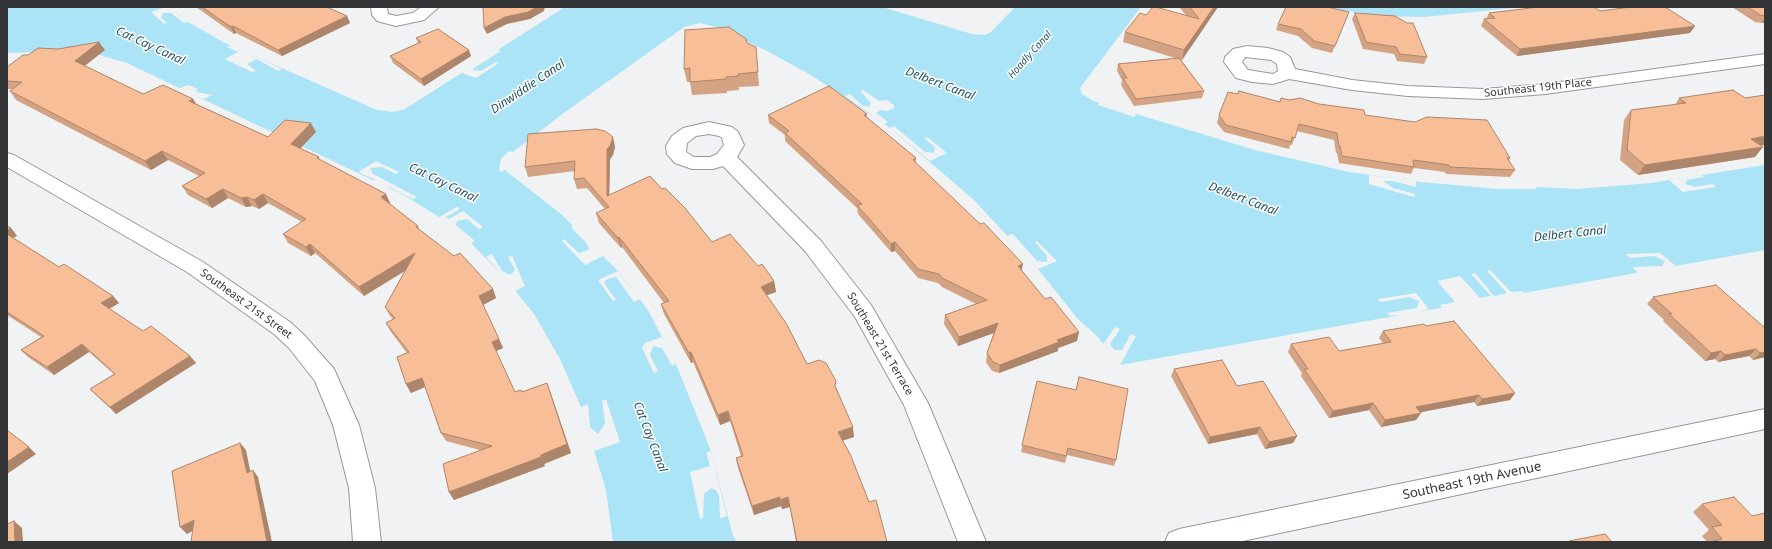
<!DOCTYPE html>
<html>
<head>
<meta charset="utf-8">
<style>
	body { margin:0 }
	#map { position:relative; width:1772px; height:549px; overflow:hidden; background:#f0f2f3; font-family:"Noto Sans",sans-serif }
	canvas { display:block }
	.frame { position:absolute; inset:0; border:8px solid #343536; pointer-events:none }
</style>
</head>
<body>
<div id="map">
<canvas width="1772" height="549"></canvas>
<div class="frame"></div>
</div>
<script>
const ctx = document.querySelector('canvas').getContext('2d');
ctx.lineJoin = 'round';
function fill(path, color) {
  ctx.fillStyle = color;
  ctx.fill(path, 'evenodd');
}
function shape(rows) {
  const path = new Path2D();
  for (const r of rows) {
    path.moveTo(r[0], r[1]);
    for (let i = 2; i < r.length; i += 2) path.lineTo(r[i], r[i + 1]);
  }
  return path;
}
function stroke(path, color, width, dash) {
  ctx.strokeStyle = color;
  ctx.lineWidth = width;
  ctx.lineCap = dash ? 'butt' : 'round';
  ctx.setLineDash(dash || []);
  ctx.stroke(path);
}
function write(font, color, halo, rows, align = 'center') {
  ctx.font = font + ' "Noto Sans",sans-serif';
  ctx.lineWidth = 3;
  ctx.setLineDash([]);
  ctx.textBaseline = 'middle';
  ctx.strokeStyle = halo;
  ctx.fillStyle = color;
  for (const [text, x, y, turn = 0] of rows) {
    ctx.save();
    ctx.translate(x, y);
    ctx.rotate((+turn || 0) * Math.PI / 180);
    ctx.textAlign = isNaN(turn) ? turn : align;
    if (halo) ctx.strokeText(text, 0, 0);
    ctx.fillText(text, 0, 0);
    ctx.restore();
  }
}
fill(shape([
	[7,7,171,7,188,22,225,43,377,110,393,112,405,109,565,7,882,7,972,34,985,35,991,32,1015,7,1141,7,1080,88,1082,94,1093,101,1255,150,1349,172,1421,182,1498,189,1536,189,1536,187,1577,189,1651,183,1765,165,1765,250,1120,365,1098,337,1077,318,1038,269,974,200,890,128,811,75,767,51,716,27,700,23,684,27,561,115,513,152,506,171,561,214,618,271,648,310,676,364,711,451,733,536,738,542,613,542,606,490,594,451,581,407,560,359,534,314,505,278,471,243,439,217,402,194,127,63,96,54,71,51,7,53],
	[1319,7,1522,7,1424,17,1383,16]
]), '#ace4f7');
fill(shape([
	[165,7,174,7,178,11,176,12,188,22,184,23,171,13,163,13,161,18,167,23,164,24,151,12],
	[231,45,282,69,278,71,257,59,247,64,256,71,252,72,225,59,238,52,227,47],
	[496,49,501,51,474,68,473,70,481,71,496,62,499,63,476,78,462,73],
	[189,85,198,89,196,92,212,95,204,99,177,89],
	[863,90,879,101,887,100,894,105,894,108,887,111,881,110,876,113,888,122,884,124,845,96,850,94,862,105,869,107,871,103,860,91],
	[1101,101,1118,106,1117,108,1136,114,1134,117,1098,105],
	[894,126,925,152,934,153,935,147,924,138,927,137,947,153,930,161,890,128],
	[509,151,515,153,509,168,501,172,499,170,501,159],
	[376,161,399,172,396,174,382,167,370,168,373,174,417,197,413,199,389,187,387,188,373,181,374,179,358,172],
	[1369,175,1416,181,1416,187,1393,181,1383,181,1393,188,1415,194,1414,197,1369,184],
	[1702,175,1704,177,1687,180,1685,184,1695,187,1713,184,1716,187,1683,192,1669,180],
	[457,207,460,209,446,217,449,219,463,211,483,227,479,229,467,219,457,221,456,225,475,241,471,243,464,238,462,239,439,217],
	[575,225,605,255,585,265,562,241,564,239,579,253,589,250,587,244,571,227],
	[1013,234,1037,261,1047,262,1047,256,1035,242,1037,241,1057,261,1038,269,1007,236],
	[1660,253,1676,266,1640,275,1632,267,1662,266,1665,261,1654,256,1630,258,1626,254],
	[492,254,502,271,510,275,515,270,508,257,512,256,525,286,513,292,503,279,505,278,486,257],
	[1490,270,1511,292,1522,291,1525,293,1442,308,1440,305,1455,302,1437,281,1460,276,1480,298,1491,296,1471,274,1475,273,1494,296,1507,293,1487,271],
	[618,271,629,286,631,285,641,299,634,302,616,277,613,277,606,280,604,283,616,300,613,301,598,280],
	[1416,293,1429,309,1421,311,1422,313,1399,317,1397,315,1390,316,1387,313,1417,308,1419,301,1409,297,1381,302,1378,299],
	[1115,327,1120,329,1110,344,1114,350,1122,350,1131,334,1136,336,1120,365,1116,363,1102,346],
	[662,337,676,364,672,366,662,348,653,346,650,355,658,371,654,373,642,348,645,343],
	[606,399,620,442,594,451,581,407,588,404,590,427,598,434,605,423,602,401],
	[711,451,727,516,720,518,719,496,716,490,711,488,704,494,703,518,700,519,690,472,710,466,706,452]
]), '#f0f2f3');
const minor = shape([
	[371,7,387,7,388,14,396,16,413,13,421,7,439,7,424,20,396,26,377,21,372,15,371,7],
	[1247,46,1268,48,1283,52,1290,57,1295,69,1352,80,1408,86,1483,89,1545,84,1765,54,1765,64,1545,94,1483,99,1408,96,1352,90,1289,79,1273,84,1252,82,1236,78,1224,62,1225,57,1233,49,1247,46],
	[1245,57,1271,60,1277,64,1278,71,1273,74,1248,70,1242,62,1245,57],
	[709,122,732,127,738,132,744,145,737,157,821,241,871,305,928,403,986,542,958,542,904,405,855,317,805,251,723,166,713,169,692,169,675,163,667,154,666,146,672,136,683,128,709,122],
	[709,134,719,136,722,138,724,145,717,154,710,157,694,157,686,152,687,143,696,136,709,134],
	[7,153,14,155,203,262,290,322,305,336,334,369,359,425,375,488,381,542,353,542,349,488,333,425,315,381,289,348,274,334,187,272,7,167,7,153],
	[1765,409,1765,429,1238,542,1165,542,1169,533,1179,529,1765,409]
]);
stroke(minor, '#97989a', 2);
fill(minor, '#fff');
fill(shape([
	[196,7,327,7,347,16,350,23,282,56,236,33,234,34],
	[1179,7,1218,7,1182,60,1181,60,1204,91,1202,98,1134,106,1121,85,1122,80,1117,71,1118,64,1175,58,1123,42,1125,32,1146,15,1186,15],
	[1535,7,1594,7,1600,11,1690,33,1517,56,1481,26,1484,19,1486,19,1489,13,1534,8],
	[1732,7,1765,7,1765,23,1762,23,1755,22],
	[1349,12,1332,53,1312,48,1298,36,1276,30,1278,24],
	[1355,13,1407,23,1427,57,1424,64,1397,61,1394,54,1363,49,1352,19],
	[416,38,471,56,424,86,393,63,390,56,418,43],
	[747,43,757,60,759,86,739,87,739,90,727,91,727,93,692,95,690,82,687,82,684,69],
	[58,49,105,50,85,66,143,94,193,99,196,104,268,137,316,132,300,148,319,157,320,160,390,203,389,204,418,226,419,229,493,289,496,298,483,305,503,348,496,351,515,392,521,390,522,392,547,383,571,453,544,464,545,466,454,500,449,492,480,450,446,441,441,433,425,387,411,393,406,384,407,353,391,332,386,323,393,319,390,316,385,307,405,271,364,296,315,253,311,256,288,243,283,234,302,222,268,203,259,209,252,206,246,207,228,198,212,208,188,195,182,186,199,176,168,160,151,170,16,100,10,91,12,89,7,89,7,67,28,55],
	[1238,94,1280,102,1289,100,1319,104,1365,115,1510,158,1509,160,1515,170,1510,177,1446,174,1445,172,1414,168,1411,174,1339,163,1337,153,1336,153,1334,140,1297,131,1292,145,1290,145,1289,149,1224,132,1217,123,1219,115],
	[1679,98,1761,146,1755,157,1638,175,1620,160,1624,120,1631,110,1675,105],
	[867,114,867,118,916,158,916,163,1022,271,1045,299,1079,332,1077,341,1058,348,1058,351,999,373,992,371,986,362,987,353,994,332,958,346,944,324,945,315,976,304,942,287,938,283,918,278,895,251,891,252,858,214,857,208,785,141,785,135,769,123,768,115],
	[613,137,615,147,613,155,610,159,609,195,712,242,758,266,774,281,776,292,766,295,807,364,837,389,854,437,842,440,887,542,796,542,790,507,782,509,781,506,754,515,738,468,736,458,741,456,730,421,720,425,693,362,691,363,664,314,661,304,664,303,622,247,621,248,599,223,596,213,605,209,587,188,577,189,574,179,575,171,528,177,525,167],
	[7,226,11,228,17,236,13,238,59,267,113,296,119,303,109,309,143,331,190,356,196,363,116,414,97,396,90,389,114,374,89,352,54,375,28,357,21,350,41,337,7,315],
	[1716,285,1765,357,1753,360,1749,356,1718,362,1715,359,1705,361,1663,321,1664,320,1647,304,1653,297],
	[1426,326,1515,393,1510,400,1477,406,1474,402,1420,412,1421,413,1416,420,1381,427,1369,410,1329,418,1301,376,1302,373,1288,352,1291,344,1339,351,1383,343,1379,338,1383,331],
	[1174,369,1237,386,1297,436,1293,443,1265,449,1257,434,1208,444,1171,376],
	[1037,381,1116,460,1114,466,1067,455,1065,463,1021,452],
	[1702,504,1752,516,1765,542,1707,542,1702,536,1709,530,1693,512]
]), '#d4a383');
fill(shape([
	[537,7,545,7,544,11,530,19,507,24,487,34,484,28,505,17],
	[1214,7,1218,7,1182,60,1184,50],
	[347,16,350,23,282,56,278,50],
	[1765,19,1765,23,1762,23],
	[233,26,236,33,234,34,231,27],
	[1695,26,1690,33,1517,56,1520,49],
	[99,42,105,50,80,69,75,61],
	[469,50,471,56,424,86,421,79],
	[193,99,198,107,189,101],
	[311,123,316,132,296,153,291,144],
	[1765,136,1765,145,1744,148,1751,139],
	[613,137,615,147,613,155,610,159,609,206,607,196,607,149],
	[1763,147,1755,157,1638,175,1645,165],
	[162,151,168,160,151,170,145,161],
	[223,189,228,198,212,208,206,199],
	[263,194,268,203,259,209,254,200],
	[386,194,390,203,385,206,381,197],
	[247,197,252,206,246,207,241,198],
	[11,228,17,236,10,239,7,236,7,230],
	[619,237,622,247,621,248,618,238],
	[895,242,895,251,891,252,891,244],
	[310,244,315,253,311,256,306,247],
	[415,253,419,262,364,296,359,287],
	[1023,264,1021,273,1018,266],
	[774,281,776,292,762,297,761,287],
	[493,289,496,298,483,305,479,296],
	[113,296,119,303,107,310,101,303],
	[998,323,997,332,958,346,959,337],
	[1079,332,1077,341,1058,348,1058,351,999,373,1000,365,1057,340],
	[499,339,503,348,496,351,492,342],
	[82,344,89,352,54,375,47,367],
	[1756,349,1749,356,1718,362,1725,355],
	[1721,351,1715,359,1705,361,1711,353],
	[691,352,693,362,691,363,689,353],
	[1765,352,1765,357,1753,360,1760,353],
	[190,356,196,363,116,414,110,407],
	[422,378,427,386,411,393,406,384],
	[547,383,571,453,544,464,541,455],
	[1515,393,1510,400,1477,406,1482,399],
	[1479,395,1474,402,1412,414,1416,407],
	[1373,403,1369,410,1329,418,1333,411],
	[728,411,730,421,720,425,718,415],
	[1421,413,1416,420,1381,427,1385,420],
	[853,427,854,437,839,442,838,432],
	[1260,427,1257,434,1208,444,1210,437],
	[1297,436,1293,443,1265,449,1269,442],
	[240,443,246,450,252,480,247,473],
	[29,447,36,454,7,474,7,462],
	[541,457,545,466,454,500,449,492],
	[253,470,258,477,272,542,267,542],
	[780,497,781,506,754,515,752,506],
	[788,497,790,507,782,509,780,500],
	[194,520,200,527,187,534,180,527],
	[14,521,22,528,23,542,15,542]
]), '#ad856a');
const building = shape([
	[202,7,327,7,347,16,278,50,233,26,231,27,202,7],
	[483,7,537,7,528,12,505,17,484,28,483,7],
	[1153,7,1156,7,1199,19,1190,7,1214,7,1184,50,1125,32,1140,13,1146,15,1153,7],
	[1286,7,1327,7,1349,12,1335,46,1314,41,1301,29,1278,24,1286,7],
	[1539,7,1594,7,1600,11,1631,7,1665,7,1695,26,1520,49,1484,19,1495,18,1489,13,1539,7],
	[1748,7,1765,7,1765,16,1760,15,1748,7],
	[1355,13,1395,16,1407,23,1413,23,1427,57,1400,54,1396,47,1366,42,1355,13],
	[729,27,746,39,747,43,756,47,758,72,738,74,738,76,726,77,726,79,690,82,690,68,684,69,685,30,729,27],
	[438,29,469,50,421,79,390,56,421,42,416,38,438,29],
	[99,42,75,61,143,94,163,85,193,99,189,101,268,137,285,120,311,123,291,144,319,157,317,158,386,194,381,197,418,226,416,227,454,256,460,253,493,289,479,296,499,339,492,342,515,392,521,390,522,392,547,383,567,444,541,455,541,457,449,492,443,464,492,446,441,433,422,378,406,384,397,357,409,352,386,323,395,318,385,307,415,253,359,287,310,244,306,247,283,234,306,219,263,194,254,200,247,197,241,198,223,189,206,199,182,186,205,173,162,151,145,161,10,91,22,82,7,81,7,67,23,55,28,55,38,48,58,49,99,42],
	[1179,58,1204,91,1136,99,1123,78,1127,78,1118,64,1179,58],
	[829,86,867,114,864,115,916,158,913,160,980,224,984,223,1023,264,1018,266,1045,299,1051,297,1079,332,1057,340,1059,342,1000,365,993,362,987,353,998,323,959,337,945,315,987,300,942,278,939,274,918,269,895,242,891,244,857,205,862,204,785,133,789,131,768,115,829,86],
	[1733,90,1745,98,1765,95,1765,136,1751,139,1763,147,1645,165,1627,150,1631,110,1686,103,1679,98,1733,90],
	[1239,91,1280,102,1281,98,1289,100,1300,98,1319,104,1364,110,1365,115,1415,122,1427,117,1487,120,1510,158,1507,158,1515,170,1450,167,1449,165,1413,160,1414,167,1342,156,1340,146,1339,146,1337,133,1299,124,1295,138,1292,137,1291,142,1226,125,1219,115,1228,92,1238,94,1239,91],
	[596,129,605,131,613,137,610,146,607,149,607,196,650,176,662,189,665,188,685,208,712,242,730,234,758,266,762,264,774,281,761,287,786,323,807,364,819,360,826,363,836,381,835,386,853,427,838,432,851,456,869,502,876,500,887,542,797,542,788,497,780,500,780,497,752,506,736,458,743,456,728,411,718,415,691,352,689,353,661,304,669,301,619,237,618,238,596,213,609,207,584,178,574,179,575,161,525,167,528,134,596,129],
	[7,226,11,228,7,230,7,226],
	[7,234,59,267,64,264,113,296,101,303,143,331,151,326,190,356,110,407,90,389,115,374,82,344,47,367,21,350,44,336,7,312,7,234],
	[1716,285,1765,328,1765,352,1760,353,1756,349,1725,355,1721,351,1711,353,1669,314,1672,314,1653,297,1716,285],
	[1454,321,1515,393,1482,399,1479,395,1416,407,1421,413,1385,420,1373,403,1333,411,1304,369,1308,369,1291,344,1329,337,1339,351,1391,342,1383,331,1424,324,1426,326,1454,321],
	[1222,360,1237,386,1263,381,1297,436,1269,442,1260,427,1210,437,1174,369,1222,360],
	[1079,377,1128,389,1116,460,1068,448,1066,456,1022,445,1037,381,1076,390,1079,377],
	[7,430,29,447,7,462,7,430],
	[240,443,247,473,253,470,267,542,191,542,194,520,180,527,172,471,240,443],
	[1734,497,1752,516,1765,513,1765,542,1710,542,1722,539,1712,527,1722,525,1702,504,1734,497],
	[14,521,15,542,7,542,7,524,14,521],
	[1605,534,1612,542,1570,542,1569,541,1605,534]
]);
fill(building, '#f7be98');
stroke(building, '#ad856a', 1);
write('italic 10px', '#275361', '#feffff', [
	["Hoadly Canal",1030,55,-48]
]);
write('11px', '#343536', '#feffff', [
	["Southeast 19th Place",1538,88,-6],
	["Southeast 21st Street",246,304,36],
	["Southeast 21st Terrace",880,344,59]
]);
write('italic 12px', '#275361', '#feffff', [
	["Cat Cay Canal",150,46,25],
	["Delbert Canal",940,84,21],
	["Dinwiddie Canal",528,87,-34],
	["Cat Cay Canal",443,183,26],
	["Delbert Canal",1243,199,21],
	["Delbert Canal",1570,234,-6],
	["Cat Cay Canal",650,437,69]
]);
write('13px', '#343536', '#feffff', [
	["Southeast 19th Avenue",1472,481,-12]
]);
</script>
</body>
</html>
